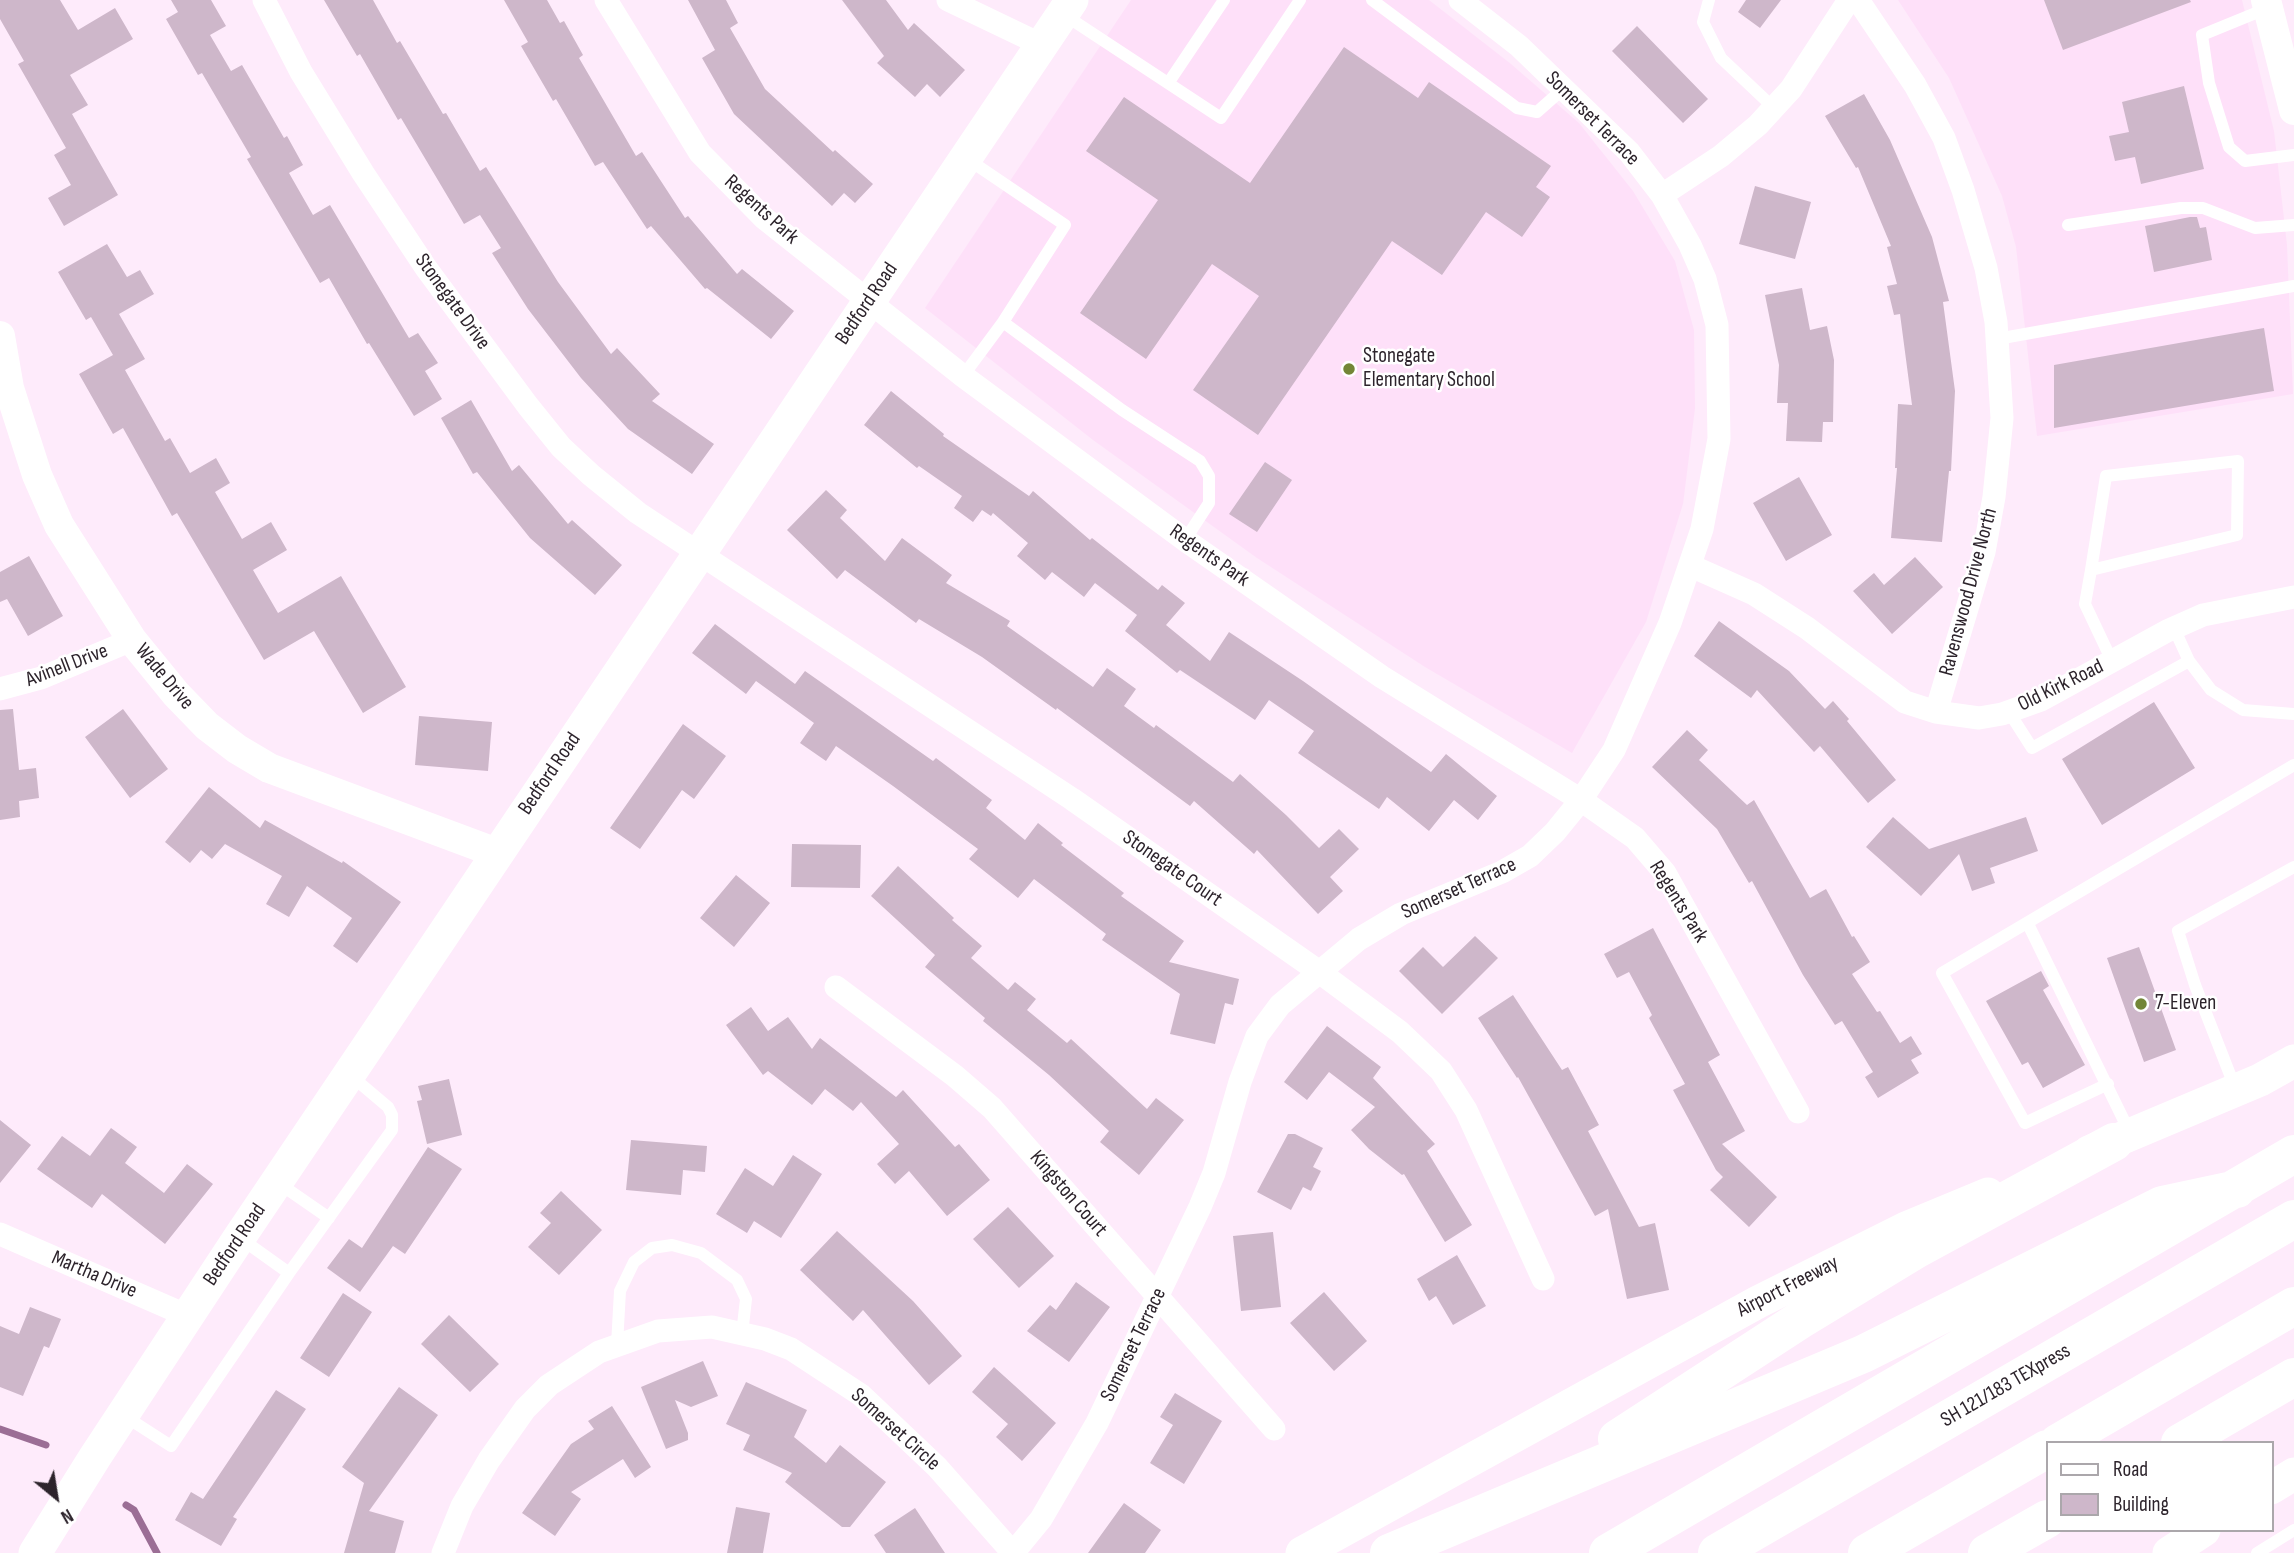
<!DOCTYPE html>
<html>
<head>
<meta charset="utf-8">
<style>
	body { margin:0 }
	#map { position:relative; width:2294px; height:1553px; overflow:hidden; background:#feebfb; font-family:"Sofia Sans Condensed",sans-serif }
	canvas { display:block }
	.legend { position:absolute; left:2046px; top:1441px; width:228px; height:91px; box-sizing:border-box; background:#fff; border:2px solid #aba7ab; margin:0; padding:9px 12px; list-style:none; font-size:21px; color:#2d242c }
	.legend li { display:flex; align-items:center; gap:14px; height:35px }
	.legend b { width:35px; border:2px solid #aba7ab }
	.north { position:absolute; left:21px; top:1462px; width:70px; height:70px; -webkit-text-stroke:5px #fff; paint-order:stroke; rotate:150deg; font-size:19px; font-weight:700; line-height:28px; text-align:center; color:#2d242c }
	.north::after { content:''; display:block; margin:auto; width:24px; height:32px; background:#2d242c; clip-path:polygon(50% 0,100% 100%,50% 72%,0 100%) }
</style>
</head>
<body>
<div id="map">
<canvas width="2294" height="1553"></canvas>
<ul class="legend">
<li><b style="height:9px;background:#fff"></b>Road</li>
<li><b style="height:19px;background:#ceb7ca"></b>Building</li>
</ul>
<div class="north">N</div>
</div>
<script>
const ctx = document.querySelector('canvas').getContext('2d');
ctx.lineJoin = 'round';
function fill(path, color) {
  ctx.fillStyle = color;
  ctx.fill(path, 'evenodd');
}
function shape(rows) {
  const path = new Path2D();
  for (const r of rows) {
    path.moveTo(r[0], r[1]);
    for (let i = 2; i < r.length; i += 2) path.lineTo(r[i], r[i + 1]);
  }
  return path;
}
function stroke(path, color, width, dash) {
  ctx.strokeStyle = color;
  ctx.lineWidth = width;
  ctx.lineCap = dash ? 'butt' : 'round';
  ctx.setLineDash(dash || []);
  ctx.stroke(path);
}
function write(font, color, halo, rows, align = 'center') {
  ctx.font = font + ' "Sofia Sans Condensed",sans-serif';
  ctx.lineWidth = 5;
  ctx.setLineDash([]);
  ctx.textBaseline = 'middle';
  ctx.strokeStyle = halo;
  ctx.fillStyle = color;
  for (const [text, x, y, turn = 0] of rows) {
    ctx.save();
    ctx.translate(x, y);
    ctx.rotate((+turn || 0) * Math.PI / 180);
    ctx.textAlign = isNaN(turn) ? turn : align;
    if (halo) ctx.strokeText(text, 0, 0);
    ctx.fillText(text, 0, 0);
    ctx.restore();
  }
}
fill(shape([
	[1131,0,1429,0,1511,64,1579,123,1633,191,1675,261,1694,330,1695,408,1683,504,1646,622,1572,753,1425,667,1257,558,1093,440,925,308],
	[1898,0,2242,0,2274,131,2287,245,2293,394,2037,436,2016,247,2002,196,1949,78]
]), '#fee0f9');
stroke(shape([
	[0,1429,46,1445],
	[126,1505,134,1510,157,1553]
]), '#9b6e95', 7);
fill(shape([
	[0,0,60,0,78,30,115,8,133,39,70,75,88,105,72,114,118,195,64,226,48,198,71,185,54,155,66,148,18,64,24,61,0,19],
	[171,0,211,0,226,26,210,35,231,71,242,65,284,138,287,136,303,165,289,173,313,215,330,205,409,338,418,333,438,363,425,371,442,399,414,416,369,343,367,344,329,278,320,283,247,159,251,157,202,73,198,75,166,19,178,12],
	[324,0,373,0,397,43,400,41,443,114,446,113,480,171,486,167,558,282,611,354,617,348,660,394,652,401,714,444,692,474,628,429,581,378,528,309,492,253,501,248,480,215,464,224,401,118,398,120,360,54,357,56],
	[504,0,547,0,560,23,564,21,583,55,579,58,636,156,642,152,685,218,688,216,737,274,742,269,794,311,771,339,707,288,705,289,651,226,647,229,603,162,595,166,556,99,553,101,521,46,528,42],
	[688,0,726,0,738,23,730,28,765,89,833,152,835,150,873,184,855,203,844,193,832,206,734,114,702,58,715,50],
	[842,0,886,0,908,30,914,23,965,70,940,97,927,84,915,97,877,63,884,56],
	[1746,0,1781,0,1760,28,1738,12],
	[2044,0,2190,0,2191,2,2063,50],
	[1637,26,1708,99,1683,123,1612,51],
	[1344,47,1418,98,1429,82,1551,166,1536,187,1550,197,1522,237,1486,212,1442,275,1392,241,1258,435,1193,390,1259,296,1212,264,1146,359,1080,313,1158,200,1086,151,1124,97,1250,183],
	[2184,86,2204,169,2141,184,2135,157,2115,161,2109,136,2129,132,2122,102],
	[1864,94,1890,140,1932,237,1949,301,1943,302,1955,391,1951,471,1949,471,1942,542,1891,538,1897,468,1895,468,1898,404,1912,405,1900,314,1894,315,1887,286,1897,284,1887,247,1891,246,1858,167,1856,168,1825,116],
	[1755,186,1811,202,1795,259,1739,244],
	[2190,217,2197,217,2200,228,2206,227,2212,260,2154,272,2145,226],
	[107,244,127,277,140,270,154,294,119,314,145,359,125,370,165,441,170,438,190,473,216,458,230,483,215,492,242,539,271,522,287,550,253,570,278,613,341,576,406,687,363,713,314,631,264,660,177,513,172,516,123,428,113,434,79,374,113,355,91,317,86,320,58,272],
	[1802,288,1810,330,1827,326,1834,360,1833,422,1823,422,1822,442,1786,441,1788,403,1777,403,1779,365,1765,295],
	[2264,328,2274,391,2054,428,2054,365],
	[891,391,944,434,943,436,1029,496,1033,491,1090,540,1092,538,1158,590,1162,585,1185,603,1166,625,1210,661,1229,632,1303,681,1431,772,1446,754,1497,796,1478,820,1454,800,1429,831,1387,797,1379,809,1298,753,1314,731,1269,700,1255,720,1180,670,1177,673,1125,631,1137,615,1095,583,1084,597,1052,572,1045,580,1017,556,1028,543,993,513,991,516,982,510,973,522,954,508,962,496,919,466,917,468,864,425],
	[471,400,512,471,519,465,568,524,572,520,622,565,595,595,530,538,477,472,473,474,441,418],
	[1265,462,1292,480,1257,532,1229,514],
	[1799,477,1832,535,1786,561,1753,503],
	[826,490,847,510,840,518,885,561,902,538,952,575,946,583,1010,621,1007,626,1093,687,1107,668,1136,689,1124,706,1154,728,1156,725,1233,782,1240,774,1286,815,1319,848,1339,829,1359,849,1330,877,1343,891,1318,914,1257,850,1254,854,1194,801,1190,806,1057,708,1056,710,982,657,919,619,916,623,845,570,837,579,787,530],
	[29,556,63,616,28,636,7,599,0,602,0,572],
	[1915,557,1943,587,1892,634,1853,591,1874,573,1884,585],
	[1719,621,1789,671,1825,709,1833,701,1849,719,1847,721,1896,780,1868,803,1820,746,1814,752,1757,690,1751,698,1694,656],
	[715,624,795,684,805,671,933,761,936,758,992,800,986,808,1025,840,1038,823,1063,843,1061,845,1124,893,1121,896,1184,941,1169,962,1239,979,1233,1005,1225,1003,1215,1044,1170,1034,1180,994,1102,940,1106,934,1034,879,1018,898,969,859,978,849,893,786,836,746,826,761,800,743,814,723,756,681,746,694,692,653],
	[2154,702,2195,768,2102,825,2062,759],
	[13,709,19,770,36,768,39,798,19,801,20,817,0,820,0,710],
	[123,709,168,769,130,798,85,737],
	[419,716,492,722,488,771,415,765],
	[683,724,726,756,694,799,682,790,640,849,610,828],
	[1687,730,1708,750,1699,760,1747,805,1754,800,1810,898,1826,889,1852,937,1854,936,1870,962,1852,974,1877,1012,1880,1011,1900,1043,1911,1036,1922,1054,1911,1060,1919,1073,1878,1098,1865,1077,1873,1072,1842,1021,1835,1025,1803,975,1752,881,1749,883,1717,829,1652,767],
	[209,787,260,828,265,820,342,863,343,861,401,902,357,963,333,946,352,918,307,886,289,917,266,904,282,876,225,844,212,859,201,850,190,863,165,842],
	[1893,817,1929,849,2026,817,2038,851,1990,868,1995,883,1972,891,1959,854,1921,896,1866,847],
	[792,844,861,845,860,888,791,887],
	[898,866,954,918,952,920,982,946,971,958,1008,990,1015,982,1036,999,1027,1010,1067,1043,1071,1039,1147,1109,1156,1098,1184,1120,1139,1175,1100,1142,1109,1131,1049,1075,983,1021,985,1018,925,967,935,955,871,896],
	[736,875,770,903,734,947,700,918],
	[1653,928,1720,1055,1708,1062,1745,1131,1722,1144,1777,1197,1749,1227,1710,1190,1723,1177,1716,1170,1673,1090,1685,1084,1649,1018,1652,1015,1629,972,1617,978,1604,954],
	[1475,936,1498,958,1442,1014,1399,971,1423,947,1443,967],
	[2139,947,2176,1050,2144,1062,2107,958],
	[2041,971,2049,986,2043,990,2085,1065,2043,1088,2028,1062,2022,1065,1986,1001],
	[1513,995,1562,1070,1568,1067,1599,1125,1588,1131,1639,1227,1655,1223,1669,1290,1627,1299,1608,1209,1595,1216,1518,1077,1517,1078,1478,1018],
	[751,1007,768,1031,788,1017,812,1049,820,1038,896,1097,903,1090,955,1147,959,1144,990,1180,947,1216,909,1171,895,1184,877,1164,899,1144,861,1102,853,1111,825,1089,812,1105,768,1071,763,1075,726,1025],
	[1327,1026,1381,1067,1373,1078,1435,1144,1427,1151,1472,1225,1445,1242,1404,1174,1402,1175,1369,1149,1351,1130,1375,1107,1329,1072,1307,1100,1284,1082],
	[449,1079,462,1135,427,1144,417,1101,422,1100,418,1086],
	[0,1120,31,1145,0,1183],
	[111,1128,137,1147,125,1163,164,1193,187,1164,213,1184,165,1244,102,1194,92,1208,37,1169,62,1136,90,1156],
	[1288,1134,1295,1134,1323,1148,1313,1167,1321,1171,1311,1191,1303,1187,1291,1210,1257,1192],
	[631,1140,707,1146,705,1172,683,1170,681,1195,626,1190],
	[428,1147,462,1169,405,1254,393,1246,360,1292,327,1268,349,1239,362,1248],
	[793,1155,822,1174,781,1238,754,1221,747,1233,716,1214,745,1168,773,1186],
	[561,1191,602,1230,559,1275,528,1247,551,1223,540,1213],
	[1008,1207,1054,1256,1019,1288,973,1239],
	[837,1231,913,1301,962,1356,929,1385,863,1310,853,1321,800,1270],
	[1273,1232,1281,1307,1241,1311,1233,1236],
	[1457,1255,1486,1306,1453,1325,1436,1296,1429,1301,1417,1279],
	[1076,1282,1110,1307,1069,1362,1027,1331,1050,1305,1056,1310],
	[1324,1292,1367,1341,1334,1371,1290,1323],
	[343,1293,372,1312,329,1377,300,1358],
	[30,1307,61,1319,49,1348,44,1346,23,1396,0,1387,0,1326,19,1334],
	[449,1315,499,1364,470,1392,421,1344],
	[703,1361,718,1396,691,1407,675,1400,688,1433,688,1440,666,1449,641,1387],
	[994,1367,1056,1423,1022,1461,996,1437,1008,1424,972,1392],
	[746,1382,807,1410,794,1437,826,1463,840,1445,886,1482,850,1527,842,1527,785,1482,792,1473,743,1450,750,1435,726,1424],
	[399,1387,438,1415,369,1511,404,1521,395,1553,344,1553,364,1483,342,1467],
	[276,1390,306,1409,233,1517,237,1519,221,1546,175,1520,191,1492,203,1499],
	[1175,1393,1222,1421,1184,1484,1150,1463,1173,1425,1160,1417],
	[612,1406,651,1467,635,1478,623,1459,571,1492,581,1499,555,1536,522,1513,571,1444,594,1429,588,1421],
	[1124,1503,1161,1530,1145,1553,1088,1553],
	[736,1507,770,1513,763,1553,727,1553],
	[915,1508,945,1553,886,1553,874,1535]
]), '#ceb7ca');
stroke(shape([
	[1372,0,1517,108,1537,112,1563,89],
	[1709,0,1703,22,1721,58,1774,108],
	[2268,8,2202,35,2209,83,2229,147,2245,161,2294,155],
	[1063,14,1221,118,1300,0],
	[1169,82,1224,0],
	[2068,225,2181,208,2203,208,2255,228,2294,225],
	[1003,322,1122,410,1200,461,1209,476,1209,503,1185,540],
	[1997,339,2294,286],
	[963,376,1003,322,1065,225,966,158],
	[2091,570,2237,535,2238,461,2106,476,2091,570,2085,604,2112,661],
	[2189,661,2211,690,2243,710,2294,714],
	[2009,712,2032,748,2189,661,2174,628],
	[2028,924,2131,1135],
	[2108,1084,2025,1123,1942,973,2294,765],
	[2236,1090,2195,985,2178,931,2294,867],
	[277,1182,329,1218],
	[240,1238,289,1273],
	[617,1345,620,1291,634,1262,652,1248,672,1245,701,1253,737,1280,746,1299,742,1334],
	[123,1415,171,1446,289,1273,392,1130,392,1115,388,1107,349,1074],
	[2257,1553,2294,1530]
]), '#fff', 12);
stroke(shape([
	[264,0,301,72,363,173,426,268,528,406,561,447,591,475,638,513,1072,799,1318,971,1400,1032,1441,1071,1466,1110,1543,1279],
	[606,0,700,153,764,218,963,376,1185,540,1382,677,1581,800,1635,838,1665,873,1798,1112],
	[948,0,1042,45],
	[1858,0,1915,85,1944,138,1963,190,1986,268,1996,322,2002,418,1994,497,1984,552,1936,712],
	[1662,195,1721,156,1758,125,1791,89,1849,0],
	[1691,566,1754,594,1807,628,1905,702,1936,712,1979,718,2002,714,2041,700,2167,631,2203,615,2294,597],
	[0,689,41,678,132,640],
	[836,987,955,1076,992,1108,1274,1429],
	[0,1234,188,1316],
	[443,1553,462,1506,489,1460,525,1409,549,1385,599,1352,658,1331,712,1327,765,1339,791,1349,861,1395,937,1467,1013,1553,1041,1519,1097,1423,1200,1207,1214,1173,1240,1082,1257,1036,1280,1005,1359,939,1401,914,1502,872,1530,856,1555,832,1581,800,1614,750,1670,623,1702,529,1719,439,1717,325,1705,279,1690,245,1662,195,1629,152,1519,46,1460,0]
]), '#fff', 23);
stroke(shape([
	[2266,0,2294,110],
	[0,336,9,388,37,475,59,525,132,640,176,694,207,726,237,749,269,768,497,853]
]), '#fff', 30);
stroke(shape([
	[2089,1152,2260,1080,2294,1061],
	[2271,1488,2294,1474],
	[35,1553,95,1457,239,1238,1072,0],
	[1302,1553,1758,1302,1906,1228,1988,1194],
	[2169,1553,2204,1530]
]), '#fff', 33);
stroke(shape([
	[1617,1439,1800,1320,1917,1249,2114,1142],
	[2058,1443,2294,1306],
	[2180,1443,2294,1377],
	[1389,1553,1863,1354,2162,1205,2237,1189],
	[1608,1553,2294,1154],
	[1717,1553,2294,1219],
	[1867,1553,2047,1449],
	[1987,1553,2047,1519]
]), '#fff', 38);
for (const [x, y, r, color] of [
	[1349,369,7,"#738637"],
	[2141,1004,7,"#738637"]
]) {
  const dot = new Path2D();
  dot.arc(x, y, r, 0, 2 * Math.PI);
  ctx.fillStyle = color;
  ctx.fill(dot);
  stroke(dot, '#fff', 2.5);
}
write('21px', '#2d242c', '#fff', [
	["Somerset Terrace",1592,119,45],
	["Regents Park",761,210,42],
	["Stonegate Drive",452,302,54],
	["Bedford Road",867,304,-56],
	["Regents Park",1209,556,35],
	["Ravenswood Drive North",1969,592,-75],
	["Avinell Drive",67,666,-21],
	["Wade Drive",164,677,50],
	["Old Kirk Road",2061,686,-26],
	["Bedford Road",550,774,-56],
	["Stonegate Court",1172,869,35],
	["Somerset Terrace",1459,889,-24],
	["Regents Park",1678,902,58],
	["Kingston Court",1068,1194,49],
	["Bedford Road",235,1245,-56],
	["Martha Drive",94,1275,23],
	["Airport Freeway",1788,1287,-27],
	["Somerset Terrace",1134,1345,-64],
	["SH 121/183 TEXpress",2006,1386,-30],
	["Somerset Circle",895,1430,42]
]);
write('21px', '#2d242c', '#fff', [
	["Stonegate",1363,357],
	["Elementary School",1363,381],
	["7-Eleven",2155,1004]
], 'left');
</script>
</body>
</html>
